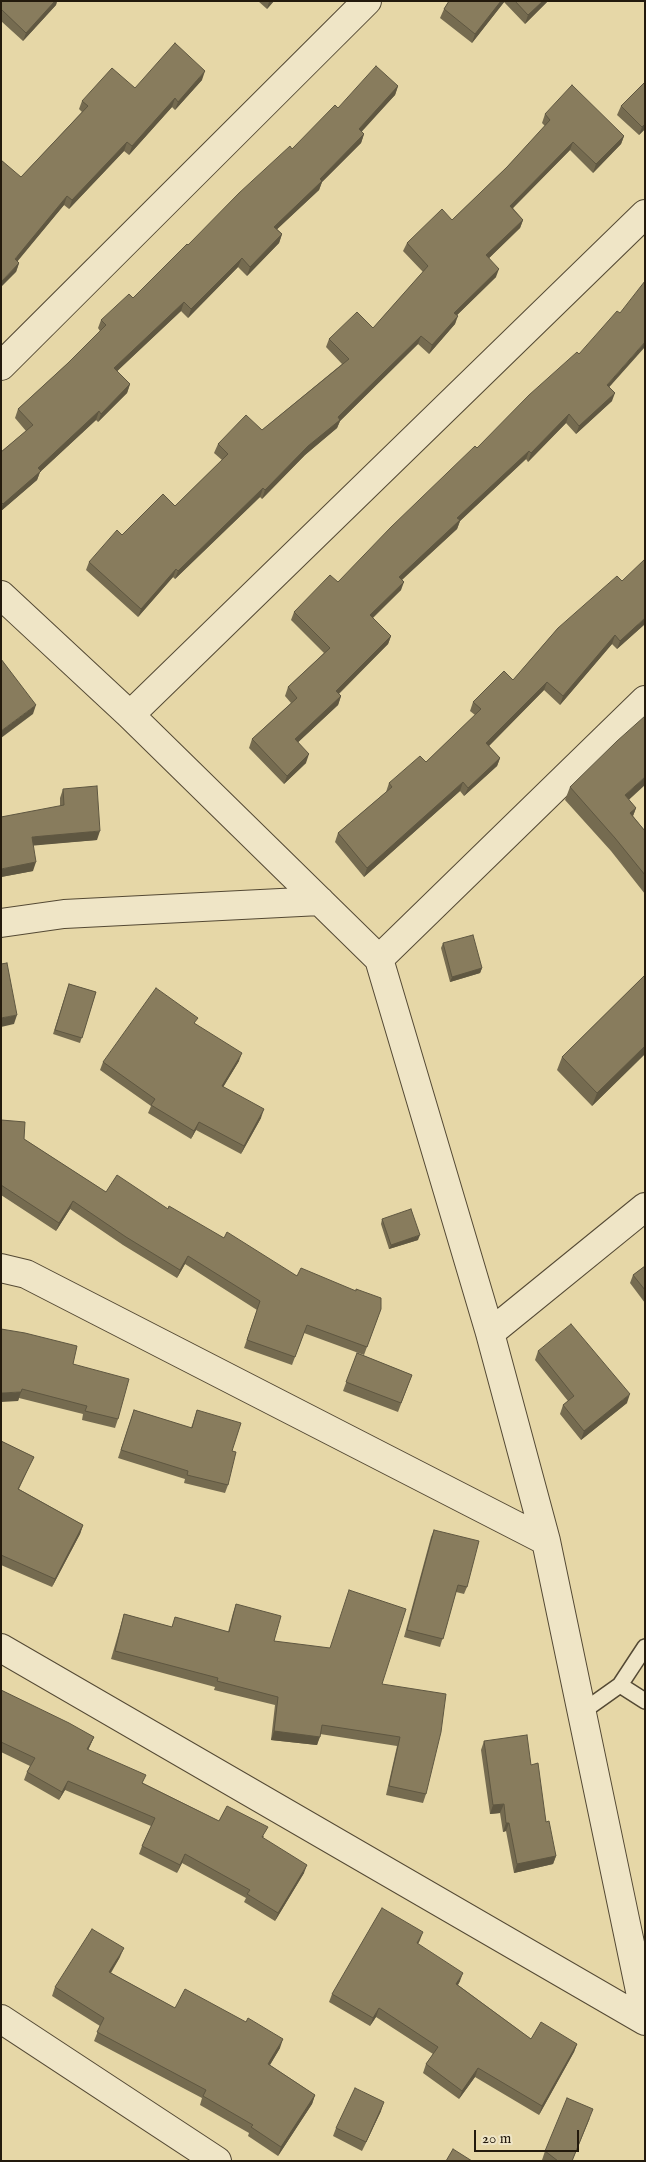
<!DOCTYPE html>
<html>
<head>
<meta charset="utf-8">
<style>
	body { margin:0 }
	#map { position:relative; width:646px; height:2162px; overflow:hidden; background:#e6d7a7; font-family:"IM FELL English",serif }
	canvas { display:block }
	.frame { position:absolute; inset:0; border:2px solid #231a0d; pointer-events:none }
	.scale { position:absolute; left:474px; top:2130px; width:105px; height:22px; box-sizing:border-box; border:2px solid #231a0d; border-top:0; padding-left:6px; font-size:15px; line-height:18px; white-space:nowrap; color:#231a0d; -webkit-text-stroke:4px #efe5c6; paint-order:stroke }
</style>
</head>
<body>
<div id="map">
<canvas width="646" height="2162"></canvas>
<div class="frame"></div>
<div class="scale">20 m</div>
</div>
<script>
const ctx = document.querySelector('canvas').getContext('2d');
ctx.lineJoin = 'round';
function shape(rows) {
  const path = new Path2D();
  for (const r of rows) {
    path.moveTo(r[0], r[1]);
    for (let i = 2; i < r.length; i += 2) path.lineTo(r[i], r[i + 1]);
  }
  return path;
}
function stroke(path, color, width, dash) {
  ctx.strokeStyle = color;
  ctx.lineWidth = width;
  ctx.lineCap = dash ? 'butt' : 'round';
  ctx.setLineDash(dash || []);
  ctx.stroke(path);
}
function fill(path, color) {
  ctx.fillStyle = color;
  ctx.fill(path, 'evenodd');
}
const service = shape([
	[620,1685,645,1647],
	[582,1712,620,1685,645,1701]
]);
const minor = shape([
	[1,366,367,1],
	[1,595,130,715,379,959,490,1333,546,1541,645,2015],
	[130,715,645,214],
	[1,923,64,914,320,901],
	[379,959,645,700],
	[1,1268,26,1274,546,1541],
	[490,1333,645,1207],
	[1,1648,645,2021],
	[1,2019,217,2161]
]);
stroke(service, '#544934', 18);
stroke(minor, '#544934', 30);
stroke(service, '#efe5c6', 15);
stroke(minor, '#efe5c6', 28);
fill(shape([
	[1,1,57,1,56,5,23,41,1,21],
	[258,1,274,1,267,9],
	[449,1,548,1,525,24,504,2,472,43,440,18,444,9],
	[202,80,175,110,172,107,129,155,124,151,69,209,64,205,17,261,19,263,16,272,21,177,82,112,79,109,82,101,135,88],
	[398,86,395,95,361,131,364,134,361,143,322,182,319,190,277,229,282,234,279,243,247,276,238,267,188,318,181,311,117,371,130,384,127,393,98,422,96,420,40,472,37,480,1,511,1,452,26,431,15,418,18,409,68,363,100,331,98,328,101,320,133,298,188,245,338,108],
	[621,106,645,129,639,135,617,115],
	[545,114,624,136,621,144,593,173,570,150,513,208,523,220,520,228,489,258,496,277,457,315,455,324,429,354,418,344,340,421,337,428,305,455,262,499,260,497,175,579,173,577,138,617,86,570,89,562,122,535,175,506,222,460,214,453,218,444,262,430,342,364,326,347,329,339,373,328,423,272,403,251,407,243,452,220,507,167,545,126,542,123],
	[609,387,612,401,576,434,566,423,528,462,526,459,460,521,457,529,402,580,401,590,373,618,391,636,388,644,339,694,341,696,338,705,298,742,306,763,284,784,249,748,252,739,291,703,285,696,288,687,324,653,291,620,294,612,338,582,477,448],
	[645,624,617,649,612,644,560,705,544,690,489,746,500,758,497,766,464,796,460,791,364,877,335,842,338,833,386,792,389,783,426,762,475,715,470,711,473,702,513,680,558,628],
	[570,787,629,800,636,808,633,816,645,831,645,894,611,851,565,800],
	[63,789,97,840,33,845,33,871,1,877,60,806,60,798],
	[443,943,482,968,480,973,450,982,441,948],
	[645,975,645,1054,592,1106,557,1070,562,1057],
	[69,984,96,992,80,1043,53,1034],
	[196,1024,239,1061,223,1087,261,1118,241,1154,196,1130,191,1139,148,1113,151,1106,100,1070,103,1062],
	[1,1120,24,1139,106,1192,168,1209,297,1276,381,1309,364,1355,304,1333,292,1365,244,1348,257,1310,185,1264,177,1278,123,1245,70,1209,56,1231,1,1195],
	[382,1219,418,1240,389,1249,381,1224],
	[645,1266,645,1303,630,1283,633,1275],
	[1,1329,73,1364,118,1419,115,1428,82,1420,83,1414,19,1398,18,1401],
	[538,1351,627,1403,581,1440,560,1414,563,1405,568,1401,535,1360],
	[357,1353,412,1375,398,1412,343,1391],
	[134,1410,191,1428,197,1410,232,1451,228,1485,225,1493,184,1483,185,1479,118,1458],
	[1,1441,34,1457,30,1465,19,1489,83,1525,80,1534,52,1587,1,1565],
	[434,1530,467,1587,464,1594,456,1592,440,1647,404,1637,431,1537],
	[236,1604,274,1641,382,1684,426,1794,423,1803,386,1795,397,1746,320,1734,317,1745,271,1740,275,1705,214,1690,215,1687,111,1659,124,1614,172,1627,175,1617,228,1632,233,1613],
	[1,1690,94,1737,88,1750,143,1783,219,1821,264,1836,263,1838,304,1873,275,1921,244,1902,246,1898,182,1863,177,1873,139,1854,142,1846,151,1826,65,1790,59,1800,24,1780,27,1772,30,1766,1,1752],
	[484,1741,531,1765,546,1822,556,1856,553,1864,514,1873,506,1831,503,1832,500,1813,490,1814,481,1750],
	[420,1940,418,1944,460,1981,458,1985,531,2039,577,2044,574,2052,539,2115,475,2077,459,2099,423,2073,426,2064,433,2054,376,2017,370,2026,329,2002,332,1994],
	[120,1957,111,1973,175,2008,280,2048,270,2065,315,2095,312,2104,278,2156,248,2136,249,2133,200,2105,202,2098,94,2041,100,2026,52,1996,55,1987],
	[381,2111,362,2151,333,2136,336,2128],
	[590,2118,572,2161,543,2161,542,2160,545,2151]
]), '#756b50');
fill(shape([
	[55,1,57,1,56,5,23,41,26,33],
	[270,1,274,1,267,9,269,2],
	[501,1,505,1,472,43,475,34],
	[543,1,548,1,525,24,528,15],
	[205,71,202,80,175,110,178,102],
	[398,86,395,95,356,138,359,129],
	[175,98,172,107,129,155,132,146],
	[645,124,645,129,639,135,642,127],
	[364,134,361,143,322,182,319,190,271,235,274,227,320,179],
	[624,136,621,144,593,173,596,164],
	[127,142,124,151,69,209,72,200],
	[573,142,570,150,507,214,510,206],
	[67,196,64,205,12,268,15,259],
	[523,220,520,228,483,264,486,255],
	[282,234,279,243,247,276,250,267],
	[242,258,238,267,188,318,191,309],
	[19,263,16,272,1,287,1,282],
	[499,269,496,277,451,321,454,313],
	[184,302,181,311,111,377,114,368],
	[458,316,455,324,429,354,432,345],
	[421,336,418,344,340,421,337,428,305,455,262,499,265,490,308,446],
	[645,342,645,347,604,393,607,385],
	[130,384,127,393,98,422,101,414],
	[615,393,612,401,576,434,579,426],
	[99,411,96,420,40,472,37,480,1,511,1,508,3,504,38,468],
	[569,414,566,423,528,462,531,453],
	[529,451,526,459,460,521,457,529,396,585,399,577,457,518],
	[263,488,260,497,175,579,178,571],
	[176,569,173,577,138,617,141,609],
	[404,582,401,590,367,623,370,615],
	[645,618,645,624,617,649,620,641],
	[615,635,612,644,560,705,563,696],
	[391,636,388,644,333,699,336,691],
	[547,682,544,690,483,752,486,743],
	[341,696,338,705,292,748,295,739],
	[36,705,33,714,1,738,1,731],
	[309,754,306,763,284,784,287,776],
	[500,758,497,766,464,796,468,788],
	[645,777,645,785,620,808,625,795],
	[463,782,460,791,364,877,367,868],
	[636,808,631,821,630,813],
	[100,831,97,840,29,846,32,837],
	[36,862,33,871,1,877,1,869],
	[482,968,480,973,450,982,452,977],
	[17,1015,14,1024,1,1027,1,1018],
	[645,1046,645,1054,592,1106,597,1093],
	[242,1053,239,1061,219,1094,222,1086],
	[264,1109,261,1118,241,1154,244,1146],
	[199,1122,196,1130,191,1139,194,1131],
	[73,1201,70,1209,56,1231,59,1223],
	[420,1235,418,1240,389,1249,391,1245],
	[188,1256,185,1264,177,1278,180,1270],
	[21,1392,18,1401,1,1402,1,1393],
	[630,1394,627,1403,581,1440,584,1431],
	[83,1525,80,1534,52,1587,55,1579],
	[274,1731,320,1737,317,1745,271,1740],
	[94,1737,90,1746,84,1758,87,1749],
	[68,1781,65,1790,59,1800,62,1792],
	[504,1804,500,1813,490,1814,493,1805],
	[506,1823,509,1823,506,1831,503,1832],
	[185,1854,182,1863,177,1873,180,1865],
	[556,1856,553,1864,514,1873,517,1864],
	[307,1865,304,1873,275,1921,278,1913],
	[423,1932,420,1940,414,1951,417,1943],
	[124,1948,120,1957,106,1980,109,1972],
	[463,1973,460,1981,453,1993,456,1984],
	[379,2008,376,2017,370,2026,373,2018],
	[283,2039,280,2048,265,2073,268,2064],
	[577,2044,574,2052,539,2115,542,2106],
	[478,2068,475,2077,459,2099,462,2091],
	[315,2095,312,2104,278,2156,281,2147],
	[384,2102,381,2111,362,2151,366,2142]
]), '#5f5741');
const building = shape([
	[1,1,55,1,26,33,2,10,1,11,1,1],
	[449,1,501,1,475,34,444,9,449,1],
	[515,1,543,1,528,15,515,1],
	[175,43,205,71,178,102,175,98,132,146,127,142,72,200,67,196,15,259,19,263,1,282,1,160,21,177,88,106,82,101,112,68,135,88,175,43],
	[376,66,398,86,359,129,364,134,320,179,322,181,274,227,282,234,250,267,242,258,191,309,184,302,114,368,130,384,101,414,99,411,38,468,41,471,3,504,1,502,1,452,33,425,18,409,68,363,106,325,101,320,129,294,133,298,187,244,188,245,239,193,290,146,292,149,335,105,338,108,376,66],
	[645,82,645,124,642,127,621,106,645,82],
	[572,85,624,136,596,164,573,142,510,206,523,220,486,255,499,269,454,313,458,316,432,345,421,336,338,417,340,420,308,446,265,490,263,488,178,571,176,569,141,609,89,562,117,530,122,535,163,494,175,506,228,454,218,444,246,415,262,430,349,359,329,339,357,312,373,328,428,266,407,243,442,209,452,220,507,167,550,120,545,114,572,85],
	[645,281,645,342,607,385,615,393,579,426,569,414,531,453,529,451,457,518,460,520,399,577,404,582,370,615,391,636,336,691,341,696,295,739,309,754,287,776,252,739,297,698,288,687,330,648,294,612,330,575,338,582,391,527,475,446,477,448,529,395,577,352,579,354,617,311,620,313,645,281],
	[645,559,645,618,620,641,615,635,563,696,547,682,486,743,500,758,468,788,463,782,367,868,338,833,392,787,389,783,420,756,426,762,481,709,473,702,504,671,513,680,558,628,617,576,622,581,645,559],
	[1,659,36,705,1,731,1,659],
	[645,716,645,777,625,795,636,808,630,813,645,831,645,875,615,838,570,787,617,741,645,716],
	[97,786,100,831,32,837,36,862,1,869,1,817,64,805,63,789,97,786],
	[473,935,482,968,452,977,443,943,473,935],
	[7,963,17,1015,1,1018,1,964,7,963],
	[645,975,645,1046,597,1093,562,1057,645,975],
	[69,984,96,992,82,1038,55,1030,69,984],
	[156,988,198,1018,194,1023,242,1053,222,1086,264,1109,244,1146,199,1122,194,1131,151,1105,155,1099,103,1062,156,988],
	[1,1120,25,1122,24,1139,106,1192,117,1175,168,1209,169,1206,224,1238,227,1232,297,1276,301,1268,356,1291,356,1289,381,1298,381,1309,367,1347,307,1325,295,1357,247,1340,260,1301,188,1256,180,1270,126,1237,73,1201,59,1223,1,1185,1,1120],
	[411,1209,420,1235,391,1245,382,1219,411,1209],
	[645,1266,645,1290,633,1275,645,1266],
	[571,1324,630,1394,584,1431,563,1405,574,1396,538,1351,571,1324],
	[1,1329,25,1333,77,1346,73,1364,129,1379,118,1419,85,1411,87,1406,22,1389,21,1392,1,1393,1,1329],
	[357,1353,412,1375,401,1403,346,1382,357,1353],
	[134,1410,192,1428,197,1410,241,1423,232,1451,236,1452,228,1485,187,1475,188,1471,121,1450,134,1410],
	[1,1441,34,1457,18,1489,83,1525,55,1579,1,1555,1,1441],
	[434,1530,479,1541,467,1587,458,1585,443,1639,407,1630,434,1530],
	[349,1590,406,1609,382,1684,446,1694,441,1732,426,1794,389,1786,400,1737,322,1725,320,1737,274,1731,278,1697,217,1681,218,1678,115,1651,124,1614,172,1627,175,1617,229,1632,236,1604,281,1616,274,1641,330,1648,349,1590],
	[1,1690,69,1723,94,1737,87,1749,146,1775,142,1783,219,1821,227,1806,268,1827,262,1837,307,1865,278,1913,247,1894,250,1890,185,1854,180,1865,142,1846,155,1818,68,1781,62,1792,27,1772,35,1758,1,1742,1,1690],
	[527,1735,531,1765,538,1763,546,1822,549,1821,556,1856,517,1864,509,1823,506,1823,504,1804,493,1805,484,1741,527,1735],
	[382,1908,423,1932,417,1943,463,1973,456,1984,531,2039,541,2022,577,2044,542,2106,478,2068,462,2091,426,2064,438,2047,379,2008,373,2018,332,1994,382,1908],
	[92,1929,124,1948,109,1972,175,2008,185,1989,246,2022,248,2018,283,2039,268,2064,315,2095,281,2147,251,2127,253,2125,203,2096,206,2090,97,2032,104,2018,55,1987,92,1929],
	[355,2088,384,2102,366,2142,336,2128,355,2088],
	[567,2098,593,2109,572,2161,558,2161,545,2151,567,2098],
	[453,2149,472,2161,446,2161,453,2149]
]);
fill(building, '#887c5d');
stroke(building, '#5f5741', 1);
</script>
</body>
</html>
